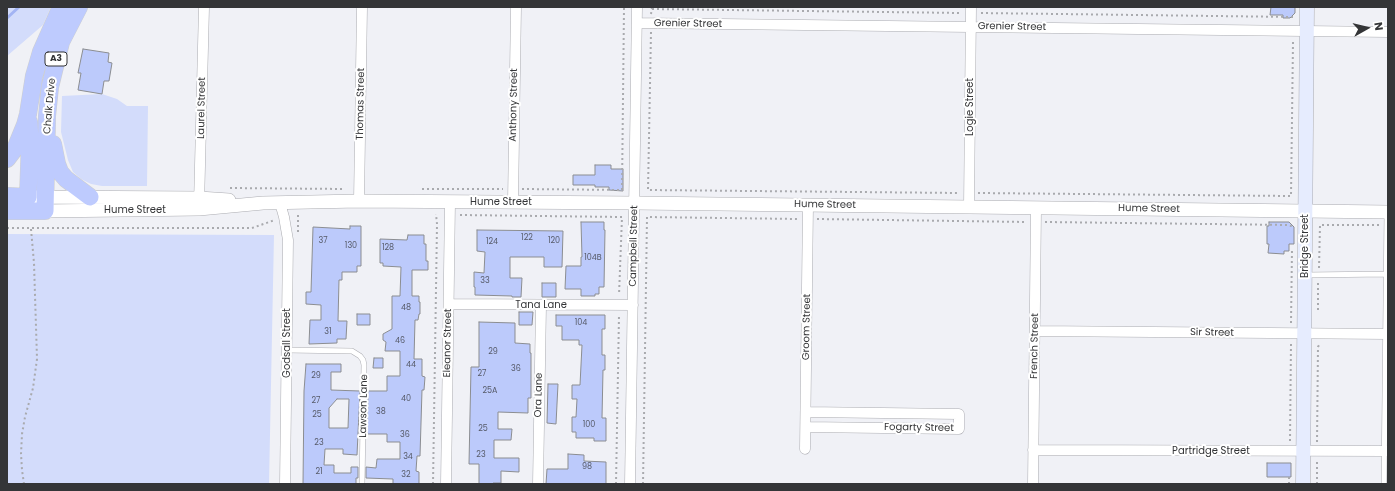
<!DOCTYPE html>
<html>
<head>
<meta charset="utf-8">
<style>
	body { margin:0 }
	#map { position:relative; width:1395px; height:491px; overflow:hidden; background:#f0f1f6; font-family:Poppins,sans-serif }
	canvas { display:block }
	.frame { position:absolute; inset:0; border:8px solid #343537; pointer-events:none }
	.north { position:absolute; left:1347px; top:8px; width:40px; height:40px; -webkit-text-stroke:3px #fff; paint-order:stroke; rotate:82deg; font-size:11px; font-weight:700; line-height:16px; text-align:center; color:#343537 }
	.north::after { content:''; display:block; margin:auto; width:14px; height:18px; background:#343537; clip-path:polygon(50% 0,100% 100%,50% 72%,0 100%) }
</style>
</head>
<body>
<div id="map">
<canvas width="1395" height="491"></canvas>
<div class="frame"></div>
<div class="north">N</div>
</div>
<script>
const ctx = document.querySelector('canvas').getContext('2d');
ctx.lineJoin = 'round';
function fill(path, color) {
  ctx.fillStyle = color;
  ctx.fill(path, 'evenodd');
}
function shape(rows) {
  const path = new Path2D();
  for (const r of rows) {
    path.moveTo(r[0], r[1]);
    for (let i = 2; i < r.length; i += 2) path.lineTo(r[i], r[i + 1]);
  }
  return path;
}
function stroke(path, color, width, dash) {
  ctx.strokeStyle = color;
  ctx.lineWidth = width;
  ctx.lineCap = dash ? 'butt' : 'round';
  ctx.setLineDash(dash || []);
  ctx.stroke(path);
}
function write(font, color, halo, rows, align = 'center') {
  ctx.font = font + ' Poppins,sans-serif';
  ctx.lineWidth = 4;
  ctx.setLineDash([]);
  ctx.textBaseline = 'middle';
  ctx.strokeStyle = halo;
  ctx.fillStyle = color;
  for (const [text, x, y, turn = 0] of rows) {
    ctx.save();
    ctx.translate(x, y);
    ctx.rotate((+turn || 0) * Math.PI / 180);
    ctx.textAlign = isNaN(turn) ? turn : align;
    if (halo) ctx.strokeText(text, 0, 0);
    ctx.fillText(text, 0, 0);
    ctx.restore();
  }
}
fill(shape([
	[7,7,51,7,43,25,7,56],
	[102,94,117,99,127,106,148,106,147,186,102,186,91,184,81,179,73,172,68,160,61,132,62,96],
	[7,234,274,235,269,484,7,484]
]), '#d3dcfb');
stroke(shape([
	[7,18,19,7]
]), '#a3b4f3', 3);
const building = shape([
	[1271,7,1295,7,1295,13,1290,18,1283,18,1283,15,1270,15,1271,7],
	[83,49,109,53,108,62,112,63,109,81,104,81,102,94,78,90,81,73,78,73,83,49],
	[595,165,611,165,611,169,623,169,623,191,609,190,609,187,595,187,595,185,573,185,573,175,595,175,595,165],
	[581,222,604,222,604,230,605,230,604,287,599,287,599,294,595,294,595,296,581,296,581,289,565,289,566,266,581,266,581,257,582,257,581,222],
	[1269,222,1289,222,1294,227,1294,244,1289,244,1289,251,1284,251,1284,254,1268,253,1269,244,1267,244,1267,226,1269,226,1269,222],
	[350,226,361,226,361,266,357,266,357,272,342,272,342,280,339,280,338,321,347,321,346,339,337,339,337,343,309,344,310,320,321,320,321,305,306,304,306,292,311,292,313,227,350,229,350,226],
	[477,230,563,231,562,267,544,267,544,257,510,257,510,278,522,278,521,297,512,297,512,296,475,295,475,287,474,287,474,272,484,273,485,252,477,251,477,230],
	[408,235,424,235,424,244,426,244,426,261,428,261,428,270,412,270,412,296,419,296,419,302,420,302,420,314,419,314,418,320,415,320,414,359,422,359,422,376,425,377,424,390,422,390,420,456,417,456,416,471,419,472,419,484,393,484,393,479,366,478,366,467,376,468,377,459,400,459,400,442,387,442,387,434,367,434,368,391,387,391,387,376,400,376,400,351,385,351,386,342,383,340,383,334,392,329,392,296,400,296,401,267,383,266,383,263,380,263,380,239,407,240,408,235],
	[542,283,556,283,556,297,542,297,542,283],
	[519,312,533,312,532,325,519,325,519,312],
	[357,314,370,314,370,325,357,325,357,314],
	[556,315,605,315,605,329,602,329,602,355,605,355,605,370,603,370,602,418,606,418,606,441,594,441,594,438,576,438,576,432,572,432,572,417,576,417,577,399,572,399,572,385,580,385,582,345,579,345,579,340,562,340,562,326,556,326,556,315],
	[479,322,515,323,515,343,530,344,530,353,531,353,531,398,528,398,528,413,498,412,498,429,512,429,511,440,494,440,494,458,519,458,519,472,501,471,501,483,493,483,493,484,479,484,479,464,469,464,471,367,479,367,479,322],
	[374,358,383,358,383,368,373,368,374,358],
	[306,364,341,364,341,372,331,372,331,390,360,391,357,455,343,454,343,449,325,449,324,465,334,465,334,473,351,473,351,467,358,467,358,478,356,478,356,484,303,484,304,391,306,364],
	[337,399,349,399,348,428,329,428,329,408,337,399],
	[548,384,558,384,556,424,547,423,548,384],
	[568,454,584,455,584,461,606,462,606,484,546,484,547,469,568,469,568,454],
	[1267,463,1291,463,1291,477,1267,477,1267,463]
]);
fill(building, '#bccafb');
stroke(building, '#8b8d91', 1);
const service = shape([
	[1306,275,1387,274],
	[287,350,352,351,360,356,363,360,364,365,362,484],
	[1384,484,1387,213]
]);
const minor = shape([
	[637,23,1388,32],
	[359,201,362,7],
	[513,202,516,7],
	[280,203,284,217,288,240,285,484],
	[199,205,204,7],
	[969,207,971,7],
	[449,304,633,305],
	[1035,331,1388,334],
	[806,427,959,429,959,414,806,412],
	[805,449,808,205],
	[1033,450,1388,451],
	[446,484,450,202],
	[538,484,541,305],
	[630,484,637,7],
	[1033,484,1036,208]
]);
const tertiary = shape([
	[28,206,28,197,199,198,229,200],
	[45,211,199,209,263,203,359,201,635,203,1388,212]
]);
const secondary = shape([
	[1303,484,1307,7]
]);
const trunk = shape([
	[53,144,57,164,60,172,66,179,90,197],
	[7,159,16,147,25,125,28,114,34,76,41,52,61,7],
	[7,196,28,197,30,141,29,122],
	[7,211,45,211,47,116,50,87,61,42,79,7]
]);
stroke(service, '#abacb1', 6);
stroke(minor, '#abacb1', 11);
stroke(tertiary, '#abacb1', 14);
stroke(secondary, '#abacb1', 15);
stroke(trunk, '#cecfcf', 18);
stroke(shape([
	[652,9,961,13],
	[981,13,1294,17,1294,16],
	[651,14,652,7],
	[651,32,648,190,959,193],
	[230,188,345,189],
	[422,189,503,189],
	[522,189,622,190,624,7],
	[978,193,1291,196,1293,42],
	[460,215,622,217,619,295],
	[817,219,1027,222],
	[1045,222,1288,225,1291,226,1292,229],
	[7,228,252,228,275,220],
	[298,232,298,214],
	[1319,268,1320,225,1381,225],
	[1318,310,1318,282],
	[1291,323,1292,249],
	[1290,441,1291,343],
	[1317,442,1318,347,1320,343],
	[24,484,22,470,21,454,22,434,25,417,33,388,37,359,34,263,31,229],
	[433,484,437,224,436,214],
	[616,484,619,315],
	[643,484,647,217,799,219],
	[1289,484,1289,477],
	[1317,484,1317,460]
]), '#a9aaae', 2, [2, 3]);
stroke(service, '#fff', 5);
stroke(minor, '#fff', 10);
stroke(tertiary, '#fff', 13);
stroke(secondary, '#e6ecfe', 14);
stroke(trunk, '#becbfe', 17);
write('8px', '#565a68', null, [
	["122",527,238],
	["37",323,241],
	["120",554,241],
	["124",492,242],
	["130",351,246],
	["128",388,248],
	["104B",593,258],
	["33",485,281],
	["48",406,308],
	["104",581,323],
	["31",328,332],
	["46",400,341],
	["29",493,352],
	["44",411,365],
	["36",516,369],
	["27",482,374],
	["29",316,376],
	["25A",490,391],
	["40",406,399],
	["27",316,401],
	["38",381,412],
	["25",317,415],
	["100",589,425],
	["25",483,429],
	["36",405,435],
	["23",319,443],
	["23",481,455],
	["34",408,457],
	["98",587,467],
	["21",319,472],
	["32",406,475]
]);
for (const [x, y, w] of [
	[56,59,22]
]) {
  const box = new Path2D();
  box.roundRect(x - w / 2, y - 7, w, 14, 3);
  ctx.fillStyle = '#fff';
  ctx.fill(box);
  stroke(box, '#343537', 1);
}
write('bold 9px', '#343537', null, [
	["A3",56,59]
]);
write('10px', '#343537', '#fff', [
	["Grenier Street",688,24,1],
	["Grenier Street",1012,27,1],
	["Thomas Street",361,104,-89],
	["Anthony Street",514,105,-89],
	["Chalk Drive",50,106,-85],
	["Logie Street",970,107,-90],
	["Laurel Street",202,108,-89],
	["Hume Street",501,202],
	["Hume Street",825,205,1],
	["Hume Street",1149,209,1],
	["Hume Street",135,210],
	["Campbell Street",634,246,-89],
	["Bridge Street",1305,246,-90],
	["Tana Lane",541,305],
	["Groom Street",807,327,-89],
	["Sir Street",1212,333,1],
	["Godsall Street",287,343,-90],
	["Eleanor Street",448,343,-89],
	["French Street",1035,346,-89],
	["Ora Lane",539,395,-89],
	["Lawson Lane",364,406,-89],
	["Fogarty Street",919,428,1],
	["Partridge Street",1211,451]
]);
</script>
</body>
</html>
